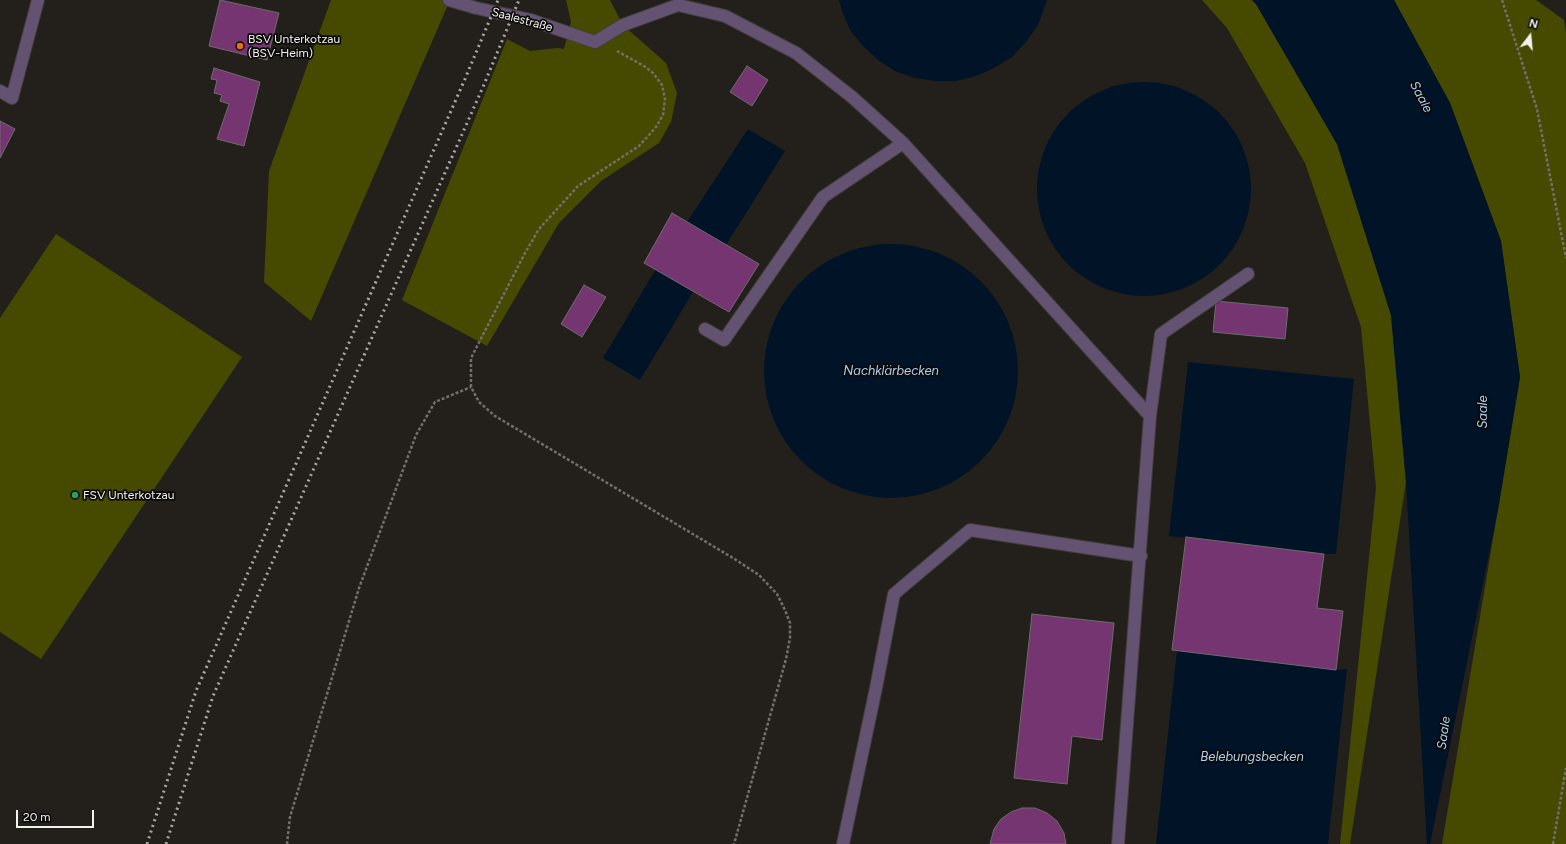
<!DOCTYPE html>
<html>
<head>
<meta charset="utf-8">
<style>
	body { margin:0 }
	#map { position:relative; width:1566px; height:844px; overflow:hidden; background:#23201c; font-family:Figtree,sans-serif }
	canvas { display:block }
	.north { position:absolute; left:1510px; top:16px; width:40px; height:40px; -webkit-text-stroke:3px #0b0a09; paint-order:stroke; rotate:16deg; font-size:11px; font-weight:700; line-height:16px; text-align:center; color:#f4f2ef }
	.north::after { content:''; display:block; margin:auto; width:14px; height:18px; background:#f4f2ef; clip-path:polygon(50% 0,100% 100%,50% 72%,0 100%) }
	.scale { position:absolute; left:16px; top:810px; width:78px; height:18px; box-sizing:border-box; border:2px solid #f4f2ef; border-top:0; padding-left:5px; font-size:12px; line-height:14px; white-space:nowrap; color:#f4f2ef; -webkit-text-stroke:3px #0b0a09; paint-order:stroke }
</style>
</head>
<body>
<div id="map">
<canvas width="1566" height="844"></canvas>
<div class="north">N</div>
<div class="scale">20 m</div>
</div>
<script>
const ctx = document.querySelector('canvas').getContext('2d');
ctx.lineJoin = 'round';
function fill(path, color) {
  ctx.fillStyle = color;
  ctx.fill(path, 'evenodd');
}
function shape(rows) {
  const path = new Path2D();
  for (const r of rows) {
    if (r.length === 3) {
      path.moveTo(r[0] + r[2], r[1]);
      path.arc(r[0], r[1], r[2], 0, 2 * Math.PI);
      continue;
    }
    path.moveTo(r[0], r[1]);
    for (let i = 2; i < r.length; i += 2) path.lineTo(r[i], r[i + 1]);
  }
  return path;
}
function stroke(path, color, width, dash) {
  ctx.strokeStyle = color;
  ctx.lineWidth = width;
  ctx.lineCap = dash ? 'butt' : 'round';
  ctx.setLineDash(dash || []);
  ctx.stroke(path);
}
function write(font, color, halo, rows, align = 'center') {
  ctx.font = font + ' Figtree,sans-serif';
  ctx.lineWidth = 3.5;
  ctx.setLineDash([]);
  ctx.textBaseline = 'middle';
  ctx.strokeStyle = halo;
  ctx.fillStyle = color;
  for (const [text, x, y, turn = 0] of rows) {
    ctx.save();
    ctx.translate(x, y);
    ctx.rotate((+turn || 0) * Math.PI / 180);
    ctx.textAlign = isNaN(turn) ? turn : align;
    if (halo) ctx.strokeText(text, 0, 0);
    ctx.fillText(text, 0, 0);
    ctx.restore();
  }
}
fill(shape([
	[331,0,450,0,311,321,264,282,269,171],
	[566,0,610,0,623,25,666,63,677,93,671,122,659,143,601,181,559,223,487,346,402,300,507,39,530,51,557,48,564,49,571,22],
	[1202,0,1252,0,1256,4,1337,144,1391,315,1406,482,1350,844,1340,844,1376,488,1361,327,1305,163,1227,28],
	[1394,0,1536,0,1564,20,1566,32,1566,844,1442,844,1520,377,1501,241,1450,103],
	[56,234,242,357,41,659,0,632,0,318]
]), '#454a00');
fill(shape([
	[839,0,1047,0,1038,25,1026,42,1012,57,994,68,976,76,956,81,935,81,915,78,895,71,878,60,863,46,850,30,842,11],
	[1252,0,1394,0,1450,103,1501,241,1520,377,1498,510,1430,844,1427,844,1406,482,1391,315,1337,144,1256,4],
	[1144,189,107],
	[748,129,785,151,726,245,687,222],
	[891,371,127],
	[656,269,693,292,640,380,603,358],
	[1188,362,1354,379,1336,554,1324,554,1169,536],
	[1177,650,1336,670,1347,669,1328,844,1156,844]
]), '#011326');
const building = shape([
	[220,0,279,13,267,60,209,46,220,0],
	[747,66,768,80,752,106,730,92,747,66],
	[214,68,260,82,244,146,217,139,229,104,220,101,222,95,214,93,217,80,211,79,214,68],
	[0,121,15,129,0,158,0,121],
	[672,213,759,264,729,312,644,263,672,213],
	[584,285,606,297,582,337,561,324,584,285],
	[1216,301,1288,308,1285,339,1213,332,1216,301],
	[1186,537,1324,554,1317,608,1343,611,1336,670,1172,650,1186,537],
	[1032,614,1114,623,1102,740,1072,736,1067,784,1014,778,1032,614],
	[1022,808,1035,808,1047,813,1057,821,1064,833,1066,844,990,844,994,829,1001,819,1011,812,1022,808]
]);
fill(building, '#753570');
stroke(building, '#6f6b6f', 1);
const lane = shape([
	[595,42,623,25,678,5,725,16,796,53,852,97,903,143,1150,416,1118,844],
	[0,91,12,98,38,0],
	[705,329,724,340,823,197,903,143],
	[1150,416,1161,334,1248,274],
	[843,844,876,688,894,594,970,530,1141,556]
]);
const street = shape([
	[449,0,476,8,531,20,595,42]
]);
stroke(lane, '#403d3a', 14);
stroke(street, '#403d3a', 14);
stroke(shape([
	[1502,0,1537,109,1566,258],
	[617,51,644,66,653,73,662,85,665,99,663,115,656,127,639,146,578,186,539,229,525,253,471,358,471,387,479,402,495,416,733,558,759,575,777,594,785,610,790,623,790,638,786,659,734,844],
	[287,844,290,817,359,588,416,435,435,402,471,387],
	[1553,844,1566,768]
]), '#726f6c', 2.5, [3, 2]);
stroke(lane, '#635272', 12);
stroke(street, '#635272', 12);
stroke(shape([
	[147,844,196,691,465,79,498,0],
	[166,844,213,696,483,87,519,0]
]), '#aca9a6', 3, [2, 4]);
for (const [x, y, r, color] of [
	[240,46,4,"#e8710a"],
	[75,495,4,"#2e9e5b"]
]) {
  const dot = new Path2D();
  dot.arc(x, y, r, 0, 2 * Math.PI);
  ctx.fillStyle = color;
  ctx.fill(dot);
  stroke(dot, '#0b0a09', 1.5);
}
write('12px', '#f4f2ef', '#0b0a09', [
	["Saalestraße",522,20,15]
]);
write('12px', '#f4f2ef', '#0b0a09', [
	["BSV Unterkotzau",248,39],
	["(BSV-Heim)",248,53],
	["FSV Unterkotzau",83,495]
], 'left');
write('italic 13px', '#aed0f1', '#0b0a09', [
	["Saale",1421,97,62],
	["Nachklärbecken",891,371],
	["Saale",1483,412,-90],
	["Saale",1444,733,-82],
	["Belebungsbecken",1252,757]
]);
</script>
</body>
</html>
